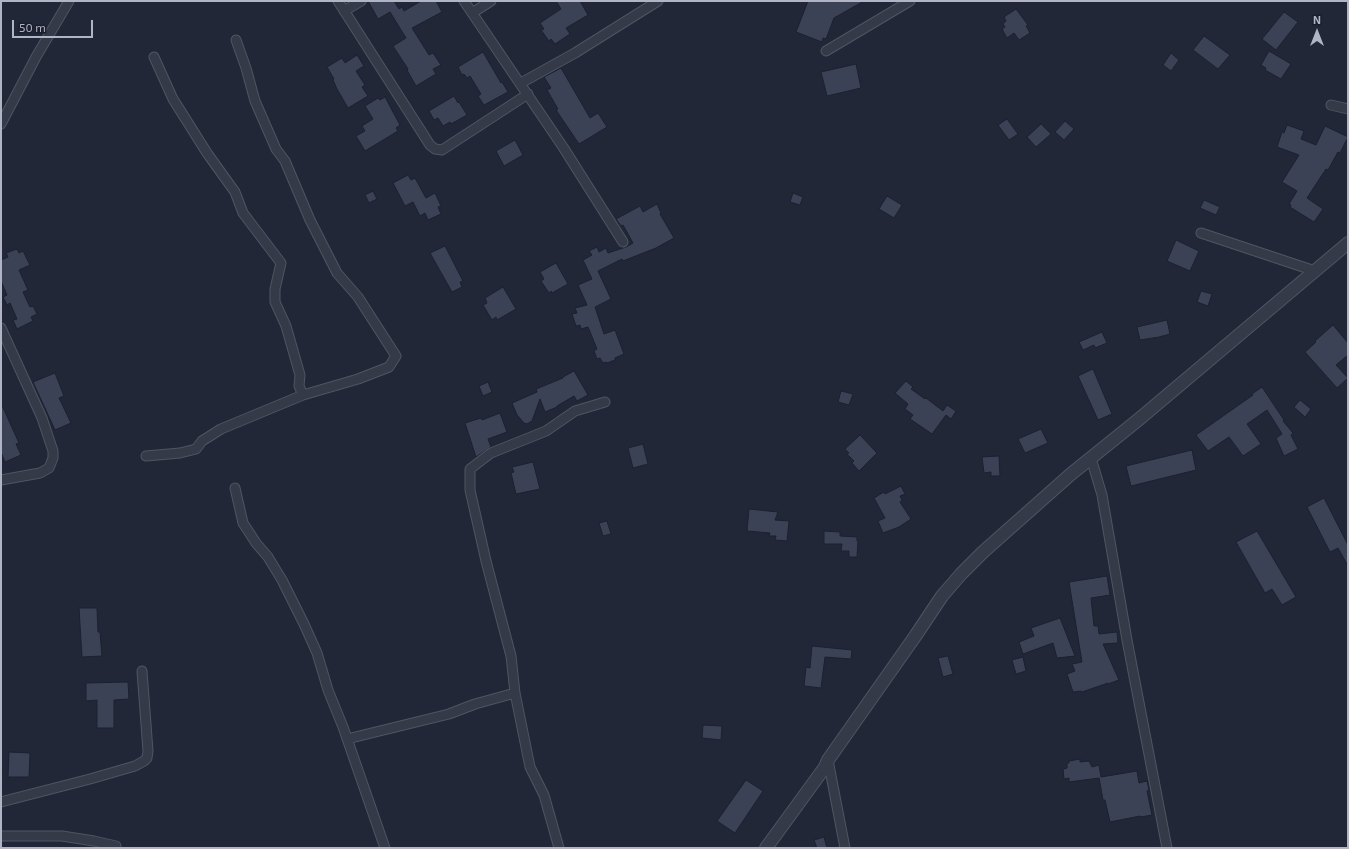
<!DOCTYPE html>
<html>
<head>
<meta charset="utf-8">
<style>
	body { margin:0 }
	#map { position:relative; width:1349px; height:849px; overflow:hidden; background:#222738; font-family:"Exo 2",sans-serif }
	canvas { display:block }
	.frame { position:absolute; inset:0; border:2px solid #b0b4c5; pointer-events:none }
	.north { position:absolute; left:1297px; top:12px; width:40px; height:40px; -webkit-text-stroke:3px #1b1f2d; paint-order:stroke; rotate:0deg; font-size:11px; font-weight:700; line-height:16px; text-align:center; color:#b0b4c5 }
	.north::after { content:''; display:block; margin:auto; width:14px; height:18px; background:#b0b4c5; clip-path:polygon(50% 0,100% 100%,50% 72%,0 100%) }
	.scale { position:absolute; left:12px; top:20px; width:81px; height:18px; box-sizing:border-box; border:2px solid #b0b4c5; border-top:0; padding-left:5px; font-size:12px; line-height:14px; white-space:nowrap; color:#b0b4c5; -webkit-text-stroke:3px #1b1f2d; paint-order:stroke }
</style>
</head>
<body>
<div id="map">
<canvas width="1349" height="849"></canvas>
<div class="frame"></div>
<div class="north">N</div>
<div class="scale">50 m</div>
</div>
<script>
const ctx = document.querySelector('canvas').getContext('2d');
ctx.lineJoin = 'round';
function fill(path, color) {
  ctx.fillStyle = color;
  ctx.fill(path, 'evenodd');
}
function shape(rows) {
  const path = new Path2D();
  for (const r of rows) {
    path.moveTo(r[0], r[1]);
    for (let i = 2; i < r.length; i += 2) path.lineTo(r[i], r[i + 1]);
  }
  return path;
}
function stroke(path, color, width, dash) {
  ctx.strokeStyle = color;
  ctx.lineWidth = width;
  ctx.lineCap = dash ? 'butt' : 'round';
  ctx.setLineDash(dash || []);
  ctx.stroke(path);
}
const building = shape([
	[368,1,394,1,399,9,402,7,404,11,421,1,436,1,442,12,412,28,429,55,433,53,441,65,433,69,436,74,416,86,407,70,408,69,393,46,406,38,390,12,378,19,368,1],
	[556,1,580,1,588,15,566,28,570,34,555,44,551,39,549,41,541,30,544,29,540,23,561,9,556,1],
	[808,1,864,1,834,18,826,39,823,38,822,42,796,32,808,1],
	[1016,9,1028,25,1026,26,1030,33,1019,40,1014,33,1007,38,1002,29,1005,27,1003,24,1006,21,1004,17,1016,9],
	[1284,12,1298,22,1276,50,1262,39,1284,12],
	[1204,36,1230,55,1218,69,1193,50,1204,36],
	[1269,51,1291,64,1281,79,1265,70,1266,68,1261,65,1269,51],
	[483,52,501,83,502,82,508,92,484,105,478,96,481,94,470,76,467,78,464,74,462,75,458,67,483,52],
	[1171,53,1179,60,1171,71,1163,65,1171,53],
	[357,55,364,66,356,71,365,85,362,87,368,96,348,108,337,89,333,80,334,79,327,67,342,58,345,63,357,55],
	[856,64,861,88,827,96,821,72,856,64],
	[561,68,590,118,598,113,607,127,579,144,556,110,558,109,547,90,551,88,544,77,561,68],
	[454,96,458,103,459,102,467,115,451,124,450,122,443,126,438,118,434,120,429,111,454,96],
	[385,97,400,125,396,128,398,131,365,151,356,136,365,131,362,126,373,119,365,106,378,98,380,100,385,97],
	[1007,119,1018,134,1009,140,998,125,1007,119],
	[1065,121,1074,129,1064,140,1055,132,1065,121],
	[1041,124,1051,134,1036,147,1027,137,1041,124],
	[1287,125,1304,131,1301,139,1316,145,1325,126,1348,137,1340,153,1338,152,1328,170,1326,169,1307,198,1323,209,1314,222,1290,207,1291,205,1289,204,1297,191,1282,182,1299,155,1277,147,1282,132,1284,133,1287,125],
	[515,140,523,155,504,166,496,151,515,140],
	[408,175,411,180,415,178,426,198,435,193,441,206,438,207,441,214,428,220,425,213,420,216,413,202,405,206,393,183,408,175],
	[373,191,377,199,369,203,365,195,373,191],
	[793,193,803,197,800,205,790,202,793,193],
	[887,196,902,205,894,218,879,209,887,196],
	[1204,200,1220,207,1216,215,1200,208,1204,200],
	[657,204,661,213,660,214,674,238,656,248,623,261,622,259,598,271,611,299,595,307,604,334,615,330,624,354,615,358,615,360,607,363,606,362,603,363,600,358,597,359,594,351,597,349,588,327,581,329,580,325,576,326,572,314,577,313,575,308,587,305,578,285,592,279,583,260,592,255,589,251,597,247,599,252,606,248,608,253,626,247,633,243,623,225,621,226,616,219,640,206,643,212,657,204],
	[1176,240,1199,251,1190,271,1167,261,1176,240],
	[445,246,463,281,460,282,462,287,452,292,430,253,445,246],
	[17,249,19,253,23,251,30,265,19,270,28,290,23,292,30,307,33,306,37,314,31,317,33,321,17,329,13,320,17,319,10,303,7,305,3,297,7,295,1,281,1,260,8,257,6,253,17,249],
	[556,263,568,284,552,293,551,291,549,293,541,281,544,279,540,272,556,263],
	[503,287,516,309,497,320,496,317,492,320,483,305,487,303,485,298,503,287],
	[1201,291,1212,294,1208,306,1197,302,1201,291],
	[1167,320,1170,334,1159,337,1140,340,1137,327,1167,320],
	[1333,325,1348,343,1348,355,1336,365,1348,378,1337,388,1305,352,1316,342,1315,341,1333,325],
	[1102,332,1107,343,1095,348,1094,345,1083,350,1079,342,1102,332],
	[1093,369,1112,414,1098,420,1078,376,1093,369],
	[574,371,588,395,577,401,574,396,557,406,557,407,545,412,540,399,532,421,527,424,524,423,517,415,512,403,537,392,536,389,563,378,563,377,574,371],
	[55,373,64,396,59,398,71,423,55,430,33,382,55,373],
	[906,381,913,387,911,389,925,399,926,398,943,411,947,405,956,411,951,419,946,415,932,434,910,419,913,415,905,409,908,404,895,393,906,381],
	[488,382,492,392,483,396,479,386,488,382],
	[1262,387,1284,420,1283,421,1293,433,1291,435,1298,449,1284,456,1276,438,1282,434,1267,410,1247,424,1261,444,1243,456,1229,437,1208,451,1196,435,1253,395,1252,394,1262,387],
	[841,391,853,394,849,405,838,402,841,391],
	[1300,400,1311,409,1305,417,1294,407,1300,400],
	[1,403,19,443,16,444,21,455,5,462,1,452,1,403],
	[500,413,507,432,488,439,491,447,476,457,465,423,481,418,482,420,500,413],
	[1041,429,1048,443,1025,453,1018,439,1041,429],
	[860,435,877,453,859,471,852,463,854,461,847,454,849,453,845,449,860,435],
	[643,444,648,464,633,468,628,448,643,444],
	[1192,450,1196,470,1131,486,1126,466,1192,450],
	[999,456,1000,476,991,476,991,472,984,473,982,457,999,456],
	[533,462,540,489,516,494,511,473,514,472,512,467,533,462],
	[901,486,905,494,900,496,902,500,900,502,911,519,899,527,883,533,878,521,885,518,874,498,884,492,885,494,901,486],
	[1324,498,1348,545,1348,566,1338,548,1330,552,1307,507,1324,498],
	[749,509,778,512,775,520,789,521,787,541,775,540,776,536,769,536,770,533,747,531,749,509],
	[607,521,611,534,603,536,599,523,607,521],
	[824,531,840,532,840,536,857,537,857,541,858,541,857,557,849,557,849,551,841,551,842,544,824,544,824,531],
	[1257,531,1296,597,1282,605,1272,589,1265,593,1236,542,1257,531],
	[1107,576,1110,595,1091,598,1094,626,1098,626,1099,634,1117,632,1118,643,1103,644,1119,680,1108,684,1108,683,1082,692,1081,691,1073,692,1067,674,1075,671,1072,664,1082,662,1069,582,1107,576],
	[79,608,97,608,98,632,100,632,102,656,82,657,79,608],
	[1060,618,1075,656,1057,658,1053,643,1023,654,1019,642,1034,636,1031,628,1060,618],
	[812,646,852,650,851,659,825,657,821,688,804,686,806,667,810,668,812,646],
	[948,656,953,674,943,677,938,658,948,656],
	[1023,657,1026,671,1016,674,1012,660,1023,657],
	[128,682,129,699,114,700,114,728,97,728,97,700,86,701,86,683,128,682],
	[703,725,722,726,721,740,702,738,703,725],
	[9,752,30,753,29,777,8,777,9,752],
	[1080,759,1080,762,1089,761,1092,767,1099,765,1101,777,1137,771,1139,783,1147,781,1149,790,1147,791,1152,815,1141,817,1140,816,1110,822,1105,800,1103,800,1099,778,1069,782,1069,778,1064,779,1063,769,1067,768,1067,763,1069,763,1069,761,1080,759],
	[746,780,763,791,735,833,717,821,746,780],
	[824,837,827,848,817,848,814,840,824,837]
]);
fill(building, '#3b4256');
stroke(building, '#1c212f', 1);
const minor = shape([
	[338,1,430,145,435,149,442,150,528,94],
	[464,1,563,147,623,242],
	[344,11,361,1],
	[472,13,491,1],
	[826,51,910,1],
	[154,57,173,99,207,153,235,192,243,213,281,263,275,289,275,302,286,326,300,375,299,386,303,395],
	[521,83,575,53,658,1],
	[1331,105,1348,109],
	[1,124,36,57,69,1],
	[1201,233,1315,271],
	[1,328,42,418,53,451,53,458,49,468,40,473,1,480],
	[146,456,180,453,196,449,202,441,221,429,303,395,358,379,389,367,396,356,358,297,337,273,310,220,285,161,276,149,255,101,246,68,236,40],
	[1091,458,1102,495,1127,640,1167,848],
	[235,488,243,523,256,543,268,557,282,580,304,624,317,653,328,690,343,727,385,848],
	[347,739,449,714,475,704,515,693],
	[828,760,845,848],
	[1,802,90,779,135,766,144,761,147,758,148,751,142,671],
	[1,836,62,836,94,841,116,846],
	[559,848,544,795,530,767,515,693,511,656,486,561,470,490,470,469,491,453,546,431,575,411,605,402]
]);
const tertiary = shape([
	[766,848,825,767,828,760,916,635,942,596,961,574,983,552,1071,474,1138,420,1348,243]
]);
stroke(minor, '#505463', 11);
stroke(tertiary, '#505463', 14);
stroke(minor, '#353a48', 9);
stroke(tertiary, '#353a48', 12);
</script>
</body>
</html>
